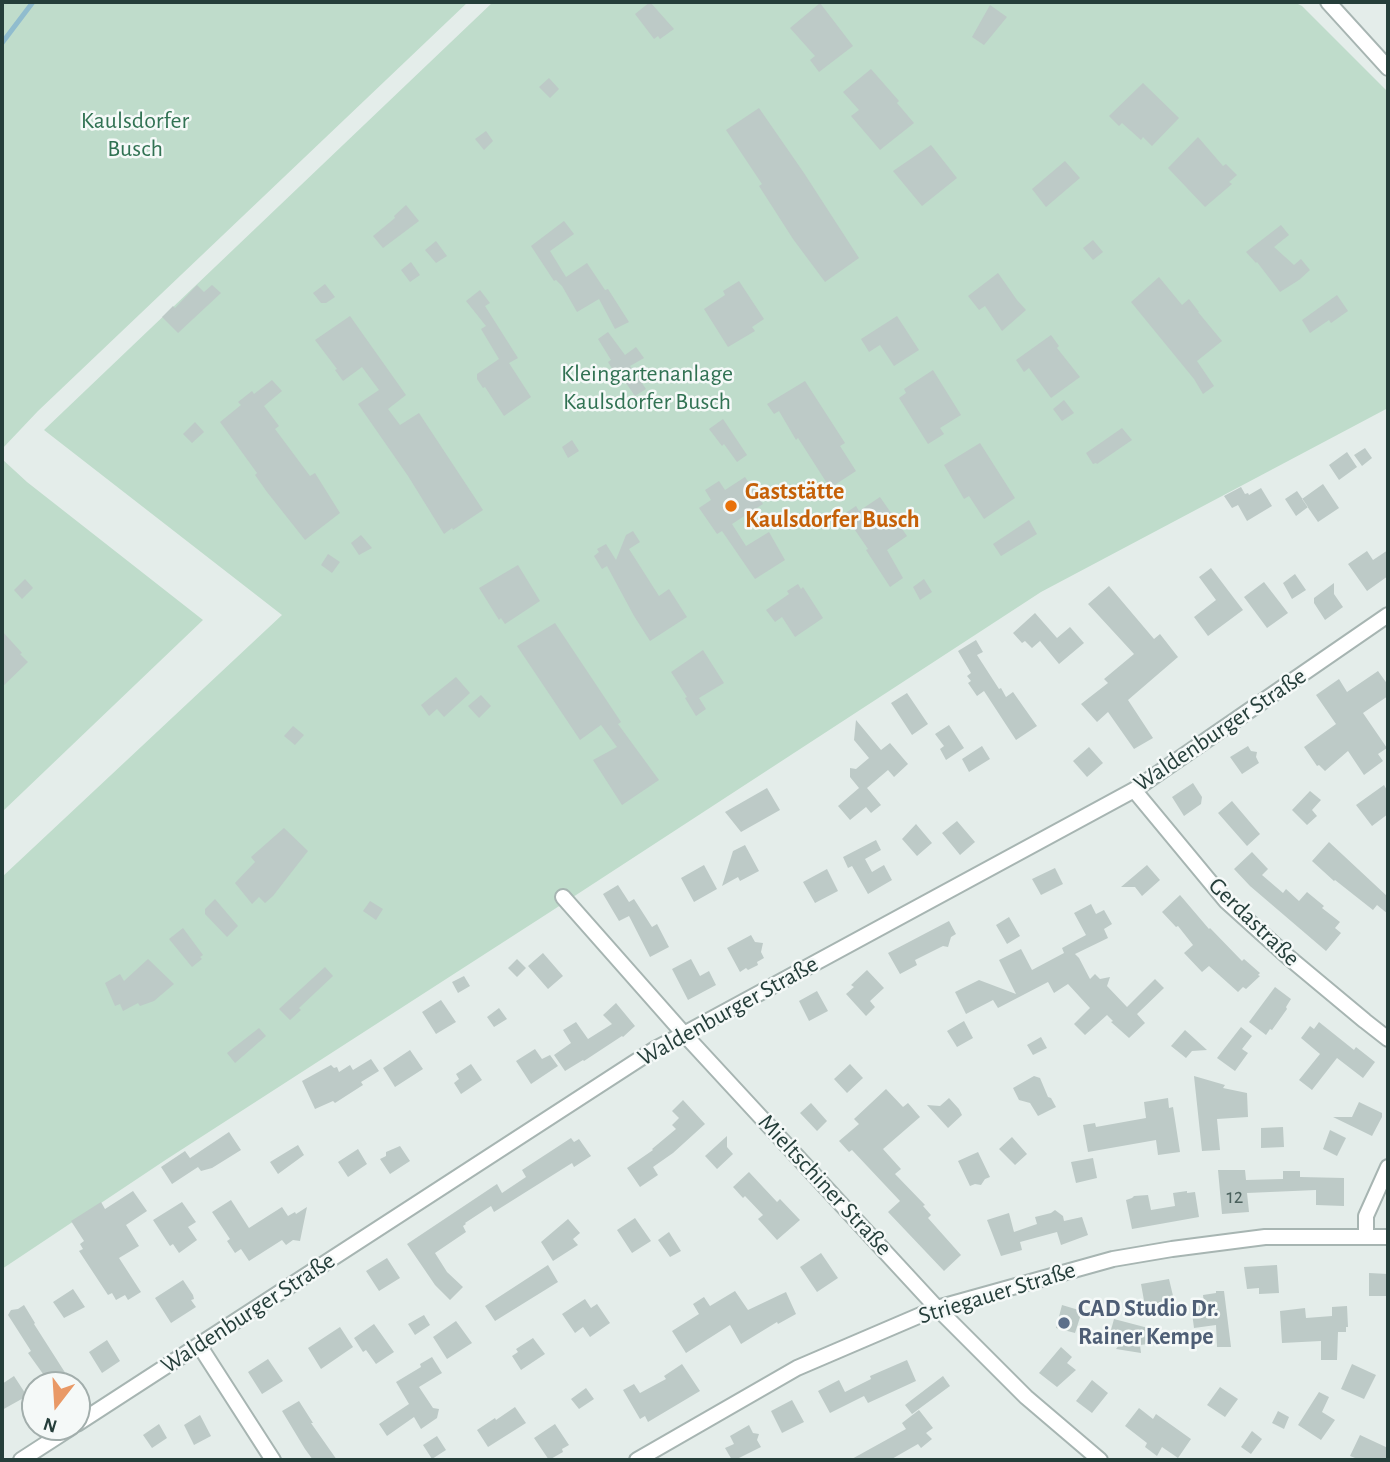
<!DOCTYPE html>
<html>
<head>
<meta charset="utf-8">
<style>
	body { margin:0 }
	#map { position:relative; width:1390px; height:1462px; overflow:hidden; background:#e4edea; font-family:"Alegreya Sans",sans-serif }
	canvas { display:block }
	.frame { position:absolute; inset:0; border:4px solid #253e3a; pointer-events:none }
	.north { position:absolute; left:21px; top:1371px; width:70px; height:70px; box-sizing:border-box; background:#f5f9f8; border:2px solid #a2aeac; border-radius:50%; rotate:197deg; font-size:19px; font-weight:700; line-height:28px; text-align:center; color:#253e3a }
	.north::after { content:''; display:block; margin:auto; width:24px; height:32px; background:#e99966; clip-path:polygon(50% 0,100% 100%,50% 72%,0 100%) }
</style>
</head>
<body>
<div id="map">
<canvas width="1390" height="1462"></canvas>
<div class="frame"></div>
<div class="north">N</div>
</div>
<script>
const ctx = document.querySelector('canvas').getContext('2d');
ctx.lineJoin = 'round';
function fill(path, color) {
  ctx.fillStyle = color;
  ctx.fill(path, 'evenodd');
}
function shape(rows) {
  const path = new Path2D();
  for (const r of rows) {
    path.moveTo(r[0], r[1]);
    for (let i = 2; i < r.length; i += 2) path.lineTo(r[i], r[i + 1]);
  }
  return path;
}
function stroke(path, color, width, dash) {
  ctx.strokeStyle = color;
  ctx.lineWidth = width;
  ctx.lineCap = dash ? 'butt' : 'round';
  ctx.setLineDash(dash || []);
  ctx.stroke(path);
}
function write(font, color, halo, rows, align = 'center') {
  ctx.font = font + ' "Alegreya Sans",sans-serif';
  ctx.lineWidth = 5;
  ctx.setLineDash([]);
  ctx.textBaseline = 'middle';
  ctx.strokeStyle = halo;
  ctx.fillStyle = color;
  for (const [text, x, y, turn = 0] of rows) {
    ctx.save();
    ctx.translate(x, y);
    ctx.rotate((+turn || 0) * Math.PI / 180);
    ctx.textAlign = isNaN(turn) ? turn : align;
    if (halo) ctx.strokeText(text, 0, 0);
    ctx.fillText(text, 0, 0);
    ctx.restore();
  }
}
fill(shape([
	[2,2,468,2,38,411,2,449],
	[493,2,1294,2,1302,6,1388,92,1388,408,1041,592,550,912,167,1159,2,1269,2,877,282,615,44,430],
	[2,459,27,482,203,620,2,812]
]), '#bfdccb');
stroke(shape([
	[2,43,33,2]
]), '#90bcce', 5);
fill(shape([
	[650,2,674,29,660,39,658,36,654,39,635,14],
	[820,3,853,46,819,72,810,60,815,56,790,28],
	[990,5,1007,17,984,45,972,37],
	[871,69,899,101,897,103,914,123,880,150,851,116,859,110,843,92],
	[549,78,559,89,550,98,539,87],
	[1143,83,1179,118,1152,146,1143,137,1141,140,1122,123,1119,126,1109,116],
	[759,108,804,173,859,258,825,282,793,239,759,186,762,184,726,130],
	[486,131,493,141,484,150,475,139],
	[1198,137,1223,166,1226,164,1237,175,1229,182,1232,184,1205,207,1168,168],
	[931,145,957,178,922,206,893,171],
	[1065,161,1080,178,1046,207,1032,189],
	[406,205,419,221,383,248,373,236,395,218,394,216],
	[564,221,574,234,550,251,566,277,587,263,605,290,608,289,629,322,615,329,599,299,577,312,562,286,556,280,554,281,531,246],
	[1281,225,1289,235,1274,247,1294,265,1301,259,1310,270,1299,280,1280,292,1257,262,1256,263,1246,252],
	[1093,240,1103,252,1093,260,1083,248],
	[436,241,447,256,436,263,425,250],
	[411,262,420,275,410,282,401,270],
	[998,273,1017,300,1026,310,1002,331,985,306,979,310,968,296],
	[1159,277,1182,305,1189,299,1199,312,1198,312,1222,341,1197,361,1214,386,1203,394,1194,379,1131,302],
	[739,281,764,319,752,327,755,331,728,347,704,309,725,295,723,291],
	[325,284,335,297,326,303,321,303,313,293],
	[197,285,204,292,212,285,221,293,178,333,162,317,173,306,175,308],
	[480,290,490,303,485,306,518,358,509,363,531,397,504,416,485,387,483,388,477,379,477,374,499,359,481,329,486,326,466,301],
	[1337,295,1348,311,1331,323,1329,320,1310,333,1302,320],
	[350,316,406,395,388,409,400,425,419,413,483,510,453,530,452,528,444,534,408,476,358,404,379,390,362,367,343,381,335,370,337,369,315,340],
	[897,316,919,350,894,366,880,345,869,352,861,339],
	[608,332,625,355,636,347,644,358,630,366,646,389,635,396,619,373,616,375,608,362,611,360,598,339],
	[1051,335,1059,346,1057,348,1080,377,1051,398,1029,368,1024,372,1016,360],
	[933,370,961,415,940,428,944,434,928,444,899,398,906,393,904,389],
	[272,380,282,391,264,406,279,426,275,429,310,476,315,473,340,513,305,540,267,492,255,475,257,473,220,422,241,405,238,402,252,391,254,394],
	[805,381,845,443,840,446,856,471,830,488,798,438,796,440,779,411,774,414,767,404],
	[1064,400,1074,413,1062,421,1053,409],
	[723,419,747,455,737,462,724,444,722,446,709,429],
	[195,422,204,432,192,443,183,434],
	[1122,428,1132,440,1097,464,1096,463,1093,464,1086,453],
	[572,440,579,451,568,458,562,447],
	[980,443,1015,498,984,519,969,496,964,499,944,465],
	[1365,448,1372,458,1362,466,1354,455],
	[1347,452,1357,467,1339,480,1329,465],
	[745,477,763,504,732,524,746,546,769,532,785,560,755,579,722,531,717,534,699,508,711,500,705,490,719,481,725,490],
	[1323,484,1339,508,1318,522,1302,499],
	[1241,487,1245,494,1248,493,1249,495,1261,488,1272,506,1247,521,1238,505,1232,508,1224,496],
	[1297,491,1308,507,1296,516,1285,499],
	[880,497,907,536,887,550,903,578,890,587,866,550,868,549,844,514,856,506,859,511],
	[1029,520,1037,534,1001,556,993,544],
	[633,531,640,542,629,549,659,596,669,589,687,617,650,641,634,616,607,566,602,569,594,556,599,552,597,549,606,544,616,560,626,535],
	[361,535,372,548,359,555,351,543],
	[1388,550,1388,576,1367,591,1348,564,1367,551,1373,560],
	[328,554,340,562,332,573,321,565],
	[518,565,540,601,505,624,501,618,499,620,479,588],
	[1211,568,1243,610,1208,636,1194,617,1216,600,1199,577],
	[1295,574,1306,590,1292,599,1283,583],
	[25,579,33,588,22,599,14,590],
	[924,579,932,592,920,600,913,587],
	[1264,582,1288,613,1267,628,1244,597],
	[1334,583,1334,594,1343,607,1325,620,1314,603,1314,598],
	[798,584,801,589,803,587,823,618,795,637,782,617,775,622,766,610,789,594,787,591],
	[1109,586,1154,639,1160,634,1178,657,1128,700,1153,738,1134,749,1108,712,1097,722,1081,704,1108,683,1104,679,1134,654,1088,604],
	[1035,613,1057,638,1070,627,1084,643,1059,664,1040,641,1032,648,1025,641,1022,643,1013,633],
	[555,623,621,722,618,724,659,780,622,805,593,760,617,747,601,725,580,740,517,646],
	[2,631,22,653,20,654,28,662,2,687],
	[976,640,983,652,977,655,999,689,1001,688,1006,697,1013,692,1037,726,1016,740,984,691,977,696,968,683,971,681,967,676,971,673,958,651],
	[703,650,724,683,699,698,706,709,696,716,685,698,687,697,671,672],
	[1378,671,1388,685,1388,696,1363,713,1387,748,1378,754,1383,761,1364,775,1348,751,1325,771,1319,765,1317,766,1304,747,1336,724,1316,695,1339,679,1347,692],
	[456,677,470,693,444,717,437,709,429,716,421,705],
	[907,693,928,724,912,735,891,703],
	[481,695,491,706,479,718,468,706],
	[856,720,881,750,890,743,908,764,894,777,888,770,867,788,881,805,871,813,866,807,850,820,838,806,859,788,850,777,850,768,856,769,869,758,854,740],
	[949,725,964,748,946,760,940,749,944,746,935,734],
	[293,726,304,735,295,745,284,736],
	[982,746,990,759,969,772,962,759],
	[1248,746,1251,751,1257,752,1256,757,1259,763,1242,774,1230,757],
	[1089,747,1103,763,1087,777,1073,761],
	[1193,783,1202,797,1201,804,1184,816,1172,797],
	[1384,785,1388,792,1388,814,1372,826,1356,805],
	[767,788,780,810,741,832,725,812],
	[1310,791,1321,800,1312,810,1317,816,1307,825,1292,810],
	[1232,801,1260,834,1247,846,1218,813],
	[957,821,975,842,960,855,942,833],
	[916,824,932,843,917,856,902,839],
	[284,828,308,851,273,896,265,903,259,897,252,904,235,883,255,862,251,857],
	[876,840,881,850,865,859,872,872,884,865,892,880,868,894,852,866,848,868,843,857],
	[1329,842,1388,897,1388,914,1377,905,1373,910,1335,880,1334,881,1312,861],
	[745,845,759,871,740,881,738,877,722,886,733,851],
	[1252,852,1268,869,1262,875,1283,893,1286,889,1299,901,1307,892,1324,906,1322,908,1340,922,1335,928,1341,933,1326,951,1250,886,1234,869],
	[704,865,717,889,694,902,681,878],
	[1147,865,1160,880,1142,896,1135,887,1121,887],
	[1055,868,1063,884,1041,895,1032,879],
	[827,869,838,891,815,903,803,882],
	[618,885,629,902,634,899,652,927,657,924,669,947,650,957,629,916,619,921,603,894],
	[1180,895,1209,929,1210,928,1242,961,1244,959,1260,973,1258,975,1260,976,1246,989,1243,987,1238,992,1209,966,1202,972,1184,953,1193,945,1178,926,1176,927,1162,912],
	[215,899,238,926,227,937,205,914,205,909],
	[370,901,383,909,376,920,363,911],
	[1091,904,1096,914,1104,910,1112,924,1104,929,1108,938,1075,954,1079,958,1090,979,1095,974,1100,979,1110,977,1107,986,1127,1007,1155,979,1164,988,1137,1014,1145,1023,1129,1038,1111,1022,1113,1021,1107,1015,1085,1035,1074,1024,1090,1008,1068,984,1054,993,1048,982,998,1008,993,1000,966,1014,955,992,979,980,1016,994,999,960,1021,949,1032,970,1064,953,1062,948,1086,935,1074,913],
	[1009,917,1020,936,1007,944,996,925],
	[949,921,956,934,951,937,948,947,943,946,915,960,917,965,900,974,888,953],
	[183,928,203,955,200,957,202,959,192,967,169,939],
	[751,935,755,942,763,943,761,952,764,958,757,962,758,965,748,970,746,968,740,972,727,948],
	[543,953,563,976,548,989,528,966],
	[148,959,174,984,154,1001,140,1006,138,1003,123,1011,120,1004,115,1006,105,983,120,974,124,981],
	[517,959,526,968,517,977,508,968],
	[691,959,700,976,709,971,716,985,688,1000,672,969],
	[325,967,333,976,299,1008,301,1010,290,1020,279,1009],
	[867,970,884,988,870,1001,875,1007,866,1016,846,994,854,987,851,985],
	[464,976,470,986,458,993,452,982],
	[1275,987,1291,999,1286,1007,1287,1009,1272,1030,1270,1029,1266,1035,1249,1022],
	[817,991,828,1011,809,1021,799,1001],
	[441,1000,456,1022,436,1034,422,1012],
	[616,1003,635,1026,623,1037,622,1036,584,1061,583,1060,565,1071,554,1055,571,1043,563,1030,576,1022,588,1039,612,1024,603,1015],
	[499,1008,507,1019,494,1027,487,1017],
	[964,1021,973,1038,957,1047,947,1031],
	[1319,1022,1354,1050,1356,1047,1375,1062,1363,1078,1337,1058,1312,1090,1299,1080,1320,1054,1301,1038,1310,1026,1314,1029],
	[1241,1027,1252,1036,1242,1049,1248,1053,1235,1071,1217,1058],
	[259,1028,266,1036,235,1063,227,1053],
	[1185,1030,1207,1050,1192,1051,1186,1058,1171,1046],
	[1041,1037,1047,1048,1033,1055,1027,1045],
	[535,1049,542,1059,550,1055,558,1066,531,1084,516,1061],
	[410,1050,423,1069,395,1087,383,1068],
	[371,1059,379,1071,361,1082,363,1085,335,1103,333,1101,315,1109,302,1081,331,1065,334,1068,337,1067,339,1072,350,1065,353,1070],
	[471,1064,482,1080,461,1094,454,1083,459,1079,456,1074],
	[850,1064,863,1078,847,1093,834,1079],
	[1034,1076,1040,1078,1048,1097,1051,1098,1056,1107,1038,1116,1030,1103,1019,1100,1013,1088],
	[1194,1076,1225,1085,1223,1088,1247,1093,1248,1117,1217,1119,1220,1150,1202,1151],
	[886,1089,903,1107,908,1103,920,1117,883,1149,901,1169,895,1174,925,1205,923,1206,931,1215,928,1218,961,1255,944,1271,888,1212,900,1201,852,1150,849,1152,839,1141,859,1124,854,1119],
	[949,1098,959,1109,962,1115,948,1128,927,1105,940,1106],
	[1168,1098,1169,1108,1173,1107,1180,1152,1158,1155,1156,1140,1088,1152,1083,1125,1095,1123,1096,1127,1146,1118,1144,1102],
	[683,1100,705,1124,673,1153,653,1167,658,1175,640,1187,627,1168,653,1150,652,1149,676,1129,672,1125,679,1118,672,1111],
	[1359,1102,1382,1113,1382,1117,1372,1136,1333,1117,1352,1117],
	[811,1103,827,1121,817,1131,800,1113],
	[1283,1127,1284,1147,1261,1148,1261,1128],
	[1330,1130,1346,1138,1337,1156,1323,1149],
	[229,1132,241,1150,212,1168,201,1171,198,1167,172,1184,161,1167,185,1151,190,1158],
	[727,1136,727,1147,733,1154,717,1169,705,1156],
	[1012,1137,1027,1154,1015,1165,999,1149],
	[571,1138,574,1142,579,1139,591,1156,574,1167,572,1163,494,1212,491,1206,465,1223,466,1224,463,1226,466,1232,435,1253,447,1272,463,1287,450,1300,435,1285,407,1244,497,1184,502,1193,526,1177,522,1170],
	[298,1145,304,1155,278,1174,270,1162],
	[400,1146,410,1161,390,1174,380,1159,386,1156,386,1152],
	[358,1149,367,1164,348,1177,338,1162],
	[978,1152,990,1177,985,1179,981,1185,975,1184,970,1186,958,1161],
	[1093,1158,1097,1178,1076,1183,1071,1162],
	[1218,1170,1245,1170,1246,1180,1283,1179,1283,1171,1300,1171,1300,1177,1344,1178,1344,1206,1316,1205,1316,1190,1247,1193,1249,1212,1222,1214],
	[749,1172,777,1202,780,1199,800,1220,777,1240,758,1219,763,1215,745,1196,743,1198,733,1187],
	[133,1191,147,1211,126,1225,139,1246,119,1258,141,1292,128,1300,125,1295,116,1300,112,1293,108,1295,79,1251,83,1249,80,1244,84,1241,71,1221,101,1202,105,1209],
	[1187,1191,1187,1193,1195,1192,1199,1217,1132,1229,1126,1200,1132,1198,1134,1196,1148,1195,1151,1210,1175,1206,1173,1193],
	[231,1200,249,1228,282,1207,288,1216,295,1212,296,1214,307,1207,300,1241,293,1240,286,1245,282,1240,249,1261,241,1249,235,1253,227,1241,230,1239,212,1212],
	[182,1202,196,1222,188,1227,197,1240,179,1253,173,1244,170,1246,153,1220],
	[1055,1210,1063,1216,1064,1221,1082,1217,1088,1235,1061,1245,1057,1232,1020,1242,1022,1250,1001,1256,987,1220,1009,1213,1014,1232,1037,1224,1035,1217,1051,1213],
	[635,1218,651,1241,632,1253,617,1230],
	[568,1219,580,1233,573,1239,578,1245,553,1261,541,1242],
	[669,1232,681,1251,670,1257,658,1240],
	[821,1253,838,1278,817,1292,800,1267],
	[387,1258,400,1278,379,1291,366,1271],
	[548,1265,558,1282,495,1321,485,1306],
	[1277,1265,1279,1293,1259,1294,1259,1288,1247,1289,1244,1267],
	[1369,1273,1388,1274,1388,1296,1369,1296],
	[1169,1279,1174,1300,1145,1306,1141,1284],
	[183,1280,193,1295,194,1299,191,1300,196,1307,171,1323,155,1298],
	[73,1289,85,1307,64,1318,53,1302],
	[735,1291,748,1310,786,1292,796,1314,778,1324,777,1322,741,1344,730,1325,686,1353,672,1331,699,1314,693,1304,704,1297,710,1306],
	[1216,1291,1224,1291,1231,1347,1217,1347,1216,1325,1194,1328,1191,1305,1204,1304,1203,1295,1216,1293],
	[585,1299,591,1308,597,1304,610,1323,590,1337,583,1327,575,1333,562,1314],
	[24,1305,35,1323,34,1324,73,1385,51,1385,28,1353,31,1351,8,1315,11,1310,18,1309],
	[1062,1305,1082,1311,1075,1333,1056,1328],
	[1347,1306,1348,1327,1346,1327,1346,1332,1338,1332,1337,1360,1321,1360,1321,1341,1282,1343,1280,1311,1305,1308,1306,1318,1332,1316,1332,1307],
	[424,1315,430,1325,415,1335,408,1324],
	[1114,1319,1152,1329,1155,1343,1140,1345,1141,1353,1116,1349,1123,1340,1111,1330],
	[456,1321,472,1343,447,1359,433,1337],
	[374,1324,394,1352,376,1364,366,1350,363,1352,354,1338],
	[340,1327,353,1347,321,1369,308,1348],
	[533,1338,545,1354,521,1370,512,1356,518,1352,516,1349],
	[107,1340,120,1361,102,1373,89,1352],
	[1061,1347,1072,1357,1067,1363,1076,1370,1057,1387,1039,1373],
	[432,1357,442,1373,419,1387,433,1408,439,1409,437,1418,421,1429,414,1417,387,1436,379,1424,409,1404,396,1382,421,1367,420,1364],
	[268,1359,283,1381,262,1394,248,1372],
	[907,1360,916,1381,868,1403,864,1396,830,1413,818,1391,839,1380,845,1392,871,1379,870,1376],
	[682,1364,700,1391,648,1422,645,1416,640,1419,623,1390,634,1384,640,1393,666,1379,664,1376],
	[1352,1364,1376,1375,1364,1399,1341,1389],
	[14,1376,27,1396,2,1410,2,1384],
	[943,1376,950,1386,912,1414,905,1405],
	[1092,1380,1108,1393,1092,1413,1076,1401],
	[1220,1387,1238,1399,1225,1417,1207,1405],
	[586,1388,594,1399,579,1409,571,1399],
	[1319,1392,1329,1397,1322,1412,1335,1420,1321,1440,1298,1425],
	[792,1400,804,1422,782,1433,771,1411],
	[299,1401,313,1423,311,1423,337,1460,313,1460,305,1449,282,1411],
	[515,1407,526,1423,488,1447,477,1430,495,1418,496,1420],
	[1139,1408,1153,1419,1156,1414,1191,1439,1178,1458,1162,1447,1157,1456,1145,1447,1147,1443,1125,1426],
	[919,1410,933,1428,926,1433,932,1439,921,1448,918,1444,890,1460,850,1460,906,1429,902,1423],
	[1278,1411,1289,1417,1284,1429,1272,1423],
	[200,1415,211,1436,194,1445,184,1425],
	[159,1424,167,1438,152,1448,143,1435],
	[555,1424,569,1445,562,1449,563,1452,549,1460,534,1438],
	[749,1425,753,1433,759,1434,757,1440,761,1447,735,1460,732,1460,725,1448,734,1444,730,1436],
	[1252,1431,1262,1439,1251,1454,1241,1447],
	[1360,1435,1388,1448,1388,1460,1360,1460,1350,1456],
	[437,1436,446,1450,432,1459,423,1445]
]), '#bdcac7');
const street = shape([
	[1328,2,1388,68],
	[1134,790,1226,901,1287,956,1365,1021,1388,1039],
	[563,897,684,1034,937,1308,1026,1397,1100,1460],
	[1366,1236,1366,1216,1388,1167],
	[199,1345,273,1460],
	[77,1424,655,1049,684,1034,1134,790,1388,615],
	[21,1460,72,1427],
	[637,1460,797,1368,937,1308,1113,1259,1172,1249,1265,1237,1388,1237]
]);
stroke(street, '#a7b5b2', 18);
stroke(street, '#fff', 14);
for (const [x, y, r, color] of [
	[731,506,7,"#e8710a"],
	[1064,1323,7,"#5c6f8a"]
]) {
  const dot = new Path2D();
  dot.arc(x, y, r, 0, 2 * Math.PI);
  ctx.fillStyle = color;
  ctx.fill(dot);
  stroke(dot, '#f5f9f8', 2.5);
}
write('21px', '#4b615d', null, [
	["12",1235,1197]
]);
write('24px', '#317253', '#f5f9f8', [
	["Kaulsdorfer",135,121],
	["Busch",135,149],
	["Kleingartenanlage",647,374],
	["Kaulsdorfer Busch",647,402]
]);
write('bold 24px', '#c56008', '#f5f9f8', [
	["Gaststätte",745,492],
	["Kaulsdorfer Busch",745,520]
], 'left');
write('24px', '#253e3a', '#f5f9f8', [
	["Waldenburger Straße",1220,730,-34],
	["Gerdastraße",1254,922,44],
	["Waldenburger Straße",728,1011,-29],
	["Mieltschiner Straße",825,1185,47],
	["Striegauer Straße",997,1293,-17],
	["Waldenburger Straße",248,1313,-33]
]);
write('bold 24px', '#4e5e75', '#f5f9f8', [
	["CAD Studio Dr.",1078,1309],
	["Rainer Kempe",1078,1337]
], 'left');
</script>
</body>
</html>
